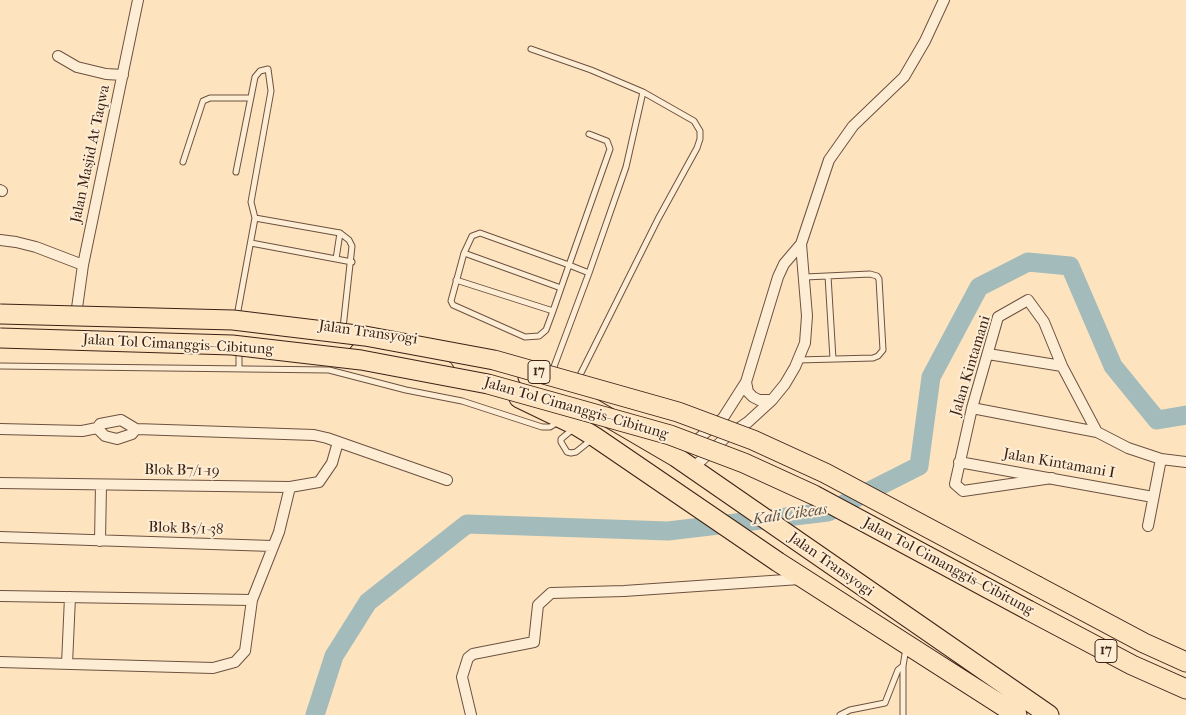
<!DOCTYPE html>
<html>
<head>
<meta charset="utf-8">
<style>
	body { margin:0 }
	canvas { display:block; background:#fee3bf }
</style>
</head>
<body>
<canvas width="1186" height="715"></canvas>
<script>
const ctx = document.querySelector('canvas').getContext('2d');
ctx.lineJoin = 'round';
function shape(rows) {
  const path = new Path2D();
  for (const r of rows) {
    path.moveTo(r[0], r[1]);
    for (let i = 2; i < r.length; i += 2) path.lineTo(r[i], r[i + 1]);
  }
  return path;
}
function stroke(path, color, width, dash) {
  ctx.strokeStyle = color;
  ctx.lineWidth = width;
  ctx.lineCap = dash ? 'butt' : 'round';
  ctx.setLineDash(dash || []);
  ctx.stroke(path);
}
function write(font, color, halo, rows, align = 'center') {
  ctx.font = font + ' "IM FELL French Canon",serif';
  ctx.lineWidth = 4;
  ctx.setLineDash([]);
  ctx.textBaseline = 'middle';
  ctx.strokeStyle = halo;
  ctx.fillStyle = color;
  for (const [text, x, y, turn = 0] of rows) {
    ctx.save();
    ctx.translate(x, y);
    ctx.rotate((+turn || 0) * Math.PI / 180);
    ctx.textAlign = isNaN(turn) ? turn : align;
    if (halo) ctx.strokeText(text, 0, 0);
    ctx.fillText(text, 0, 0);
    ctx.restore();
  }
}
stroke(shape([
	[315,715,334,656,368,602,467,524,668,531,828,512,919,466,931,377,979,287,1028,262,1070,266,1113,366,1157,420,1186,415]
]), '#a3bcbb', 19);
const lane = shape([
	[531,49,591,70,643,92,694,121,700,131,700,139,697,148,658,219,578,379],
	[589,134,607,141,610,149,569,265,553,311,546,330,539,336,525,337,453,305,451,301,464,253,472,236,480,233,569,265,589,273],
	[183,162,203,101,210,98,250,98],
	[236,172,255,77,260,71,268,69,271,91,251,202,255,218],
	[340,233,349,240,352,246,343,328],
	[251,243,352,262],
	[464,253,561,288],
	[828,276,833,359],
	[456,280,553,311],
	[237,316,255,218,340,233,336,259],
	[798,360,873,358,878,356,883,350,879,279,877,276,870,274,805,277],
	[0,366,329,370,406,390,462,401,542,427,550,427,558,422],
	[239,369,239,349],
	[552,372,589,273,626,167,643,92],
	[573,429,561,439,561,442,567,452,571,453,576,452,591,440],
	[903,666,903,715],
	[840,715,850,710,885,703,898,670,903,666,906,648]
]);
const street = shape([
	[58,56,77,67,106,74,123,75],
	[0,190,2,191],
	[0,240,16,242,36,247,83,265],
	[76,315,83,265,138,0],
	[988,354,1062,366],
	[746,382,748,392,753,397,759,400,772,400],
	[972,408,1097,432],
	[97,428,105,436,117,439,132,434,136,429],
	[0,429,82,431,97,428,100,424,121,420,136,429,314,435,327,438,447,480],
	[692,444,723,418,746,382,778,277,784,264,801,244,829,160,853,126,904,77,925,41,944,0],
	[959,462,1153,497],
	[692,469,726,437,748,422,772,400,785,384,795,367,805,343,807,316,801,244],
	[1052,478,963,491,955,484,972,408,998,317,1028,300,1044,322,1062,366,1097,432,1128,448,1161,459,1186,462],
	[0,483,290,487,319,482,332,463,338,442],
	[1148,526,1161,459],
	[0,537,272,546],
	[100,541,101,485],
	[0,596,252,600],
	[0,662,213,668,235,662,245,651,252,600,279,532,290,487],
	[67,664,70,597],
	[471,715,462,677,468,658,473,654,534,642,538,605,551,593,624,591,800,579]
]);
const highway = shape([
	[359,353,387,355,420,361,444,370],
	[528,377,570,395,676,457,1049,715],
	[519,398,577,426,595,437,778,562,1017,715],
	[1037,586,1144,643,1186,662],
	[1028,610,1132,665,1186,689]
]);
stroke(lane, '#6c5240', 7);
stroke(street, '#6c5240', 12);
stroke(highway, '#3c2215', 21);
stroke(lane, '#feedd5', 5);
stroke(street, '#feedd5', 10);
stroke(highway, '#fee3bf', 19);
const highwayBridge = shape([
	[0,314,233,320,365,336,494,360,678,412,753,440,825,473,1037,586],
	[0,338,232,345,361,360,488,384,670,435,744,463,814,495,1028,610]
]);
stroke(highwayBridge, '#3c2215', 21, []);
stroke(highwayBridge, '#fee3bf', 19);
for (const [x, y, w] of [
	[539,372,22],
	[1106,651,22]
]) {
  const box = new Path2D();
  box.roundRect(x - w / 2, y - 11.5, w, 23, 4);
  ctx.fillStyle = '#feedd5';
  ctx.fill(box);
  stroke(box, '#3c2215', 1);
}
write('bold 14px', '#3c2215', null, [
	["17",539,372],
	["17",1106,651]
]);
write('15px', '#3c2215', '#feedd5', [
	["Jalan Masjid At Taqwa",91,154,-78],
	["Jalan Transyogi",368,333,8],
	["Jalan Tol Cimanggis–Cibitung",178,345,3],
	["Jalan Kintamani",971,366,-73],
	["Jalan Tol Cimanggis–Cibitung",576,409,16],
	["Jalan Kintamani I",1059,464,10],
	["Blok B7/1-19",182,471,1],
	["Blok B5/1-38",186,529,2],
	["Jalan Transyogi",831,565,35],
	["Jalan Tol Cimanggis–Cibitung",948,567,28]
]);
write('italic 16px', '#5b5047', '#feedd5', [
	["Kali Cikeas",790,515,-8]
]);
</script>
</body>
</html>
